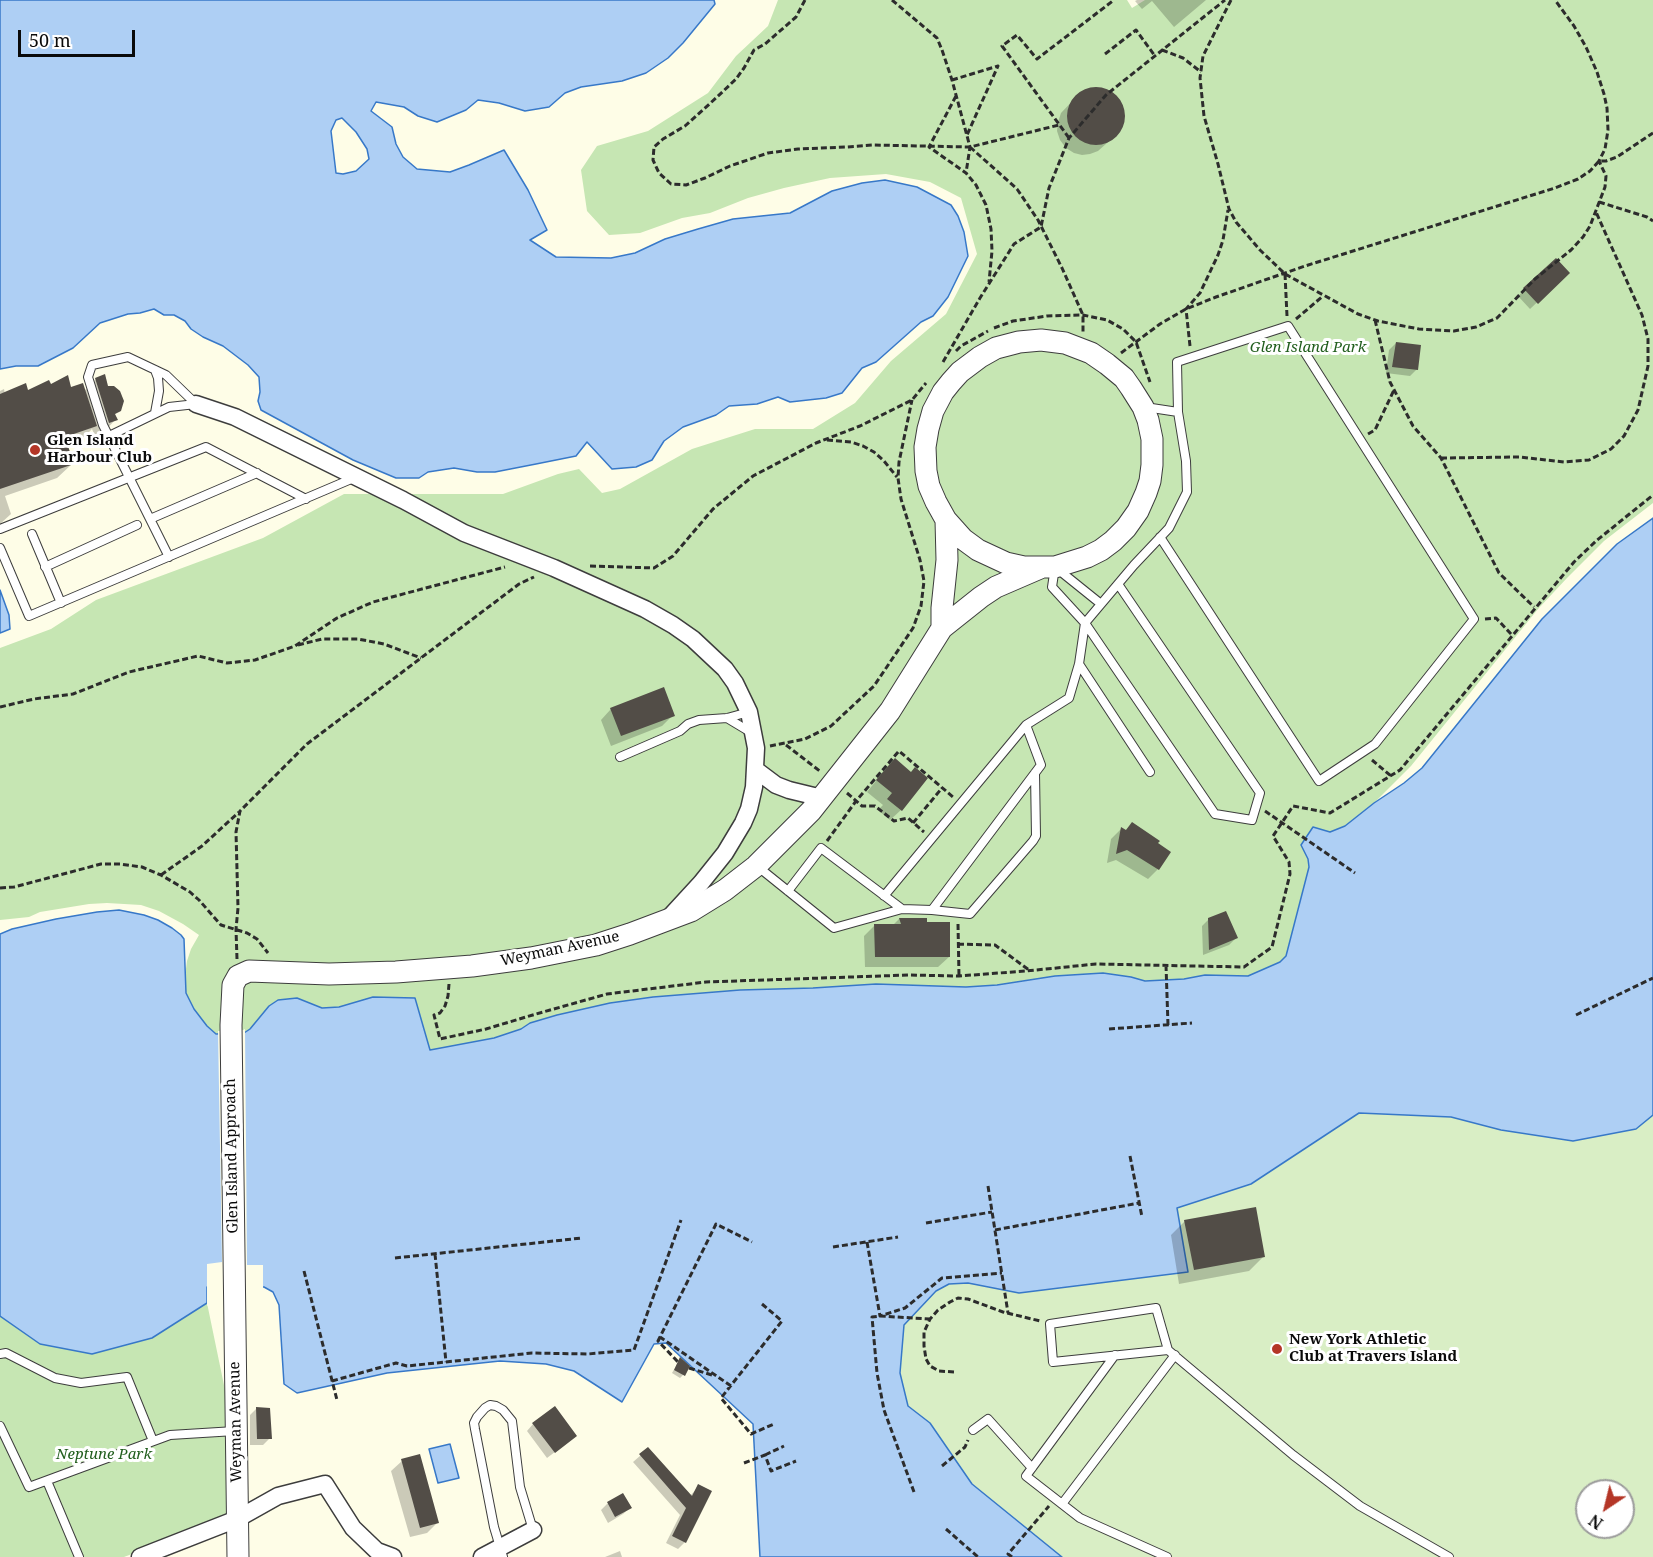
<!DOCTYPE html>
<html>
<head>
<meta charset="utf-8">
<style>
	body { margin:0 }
	#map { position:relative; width:1653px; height:1557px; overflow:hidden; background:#fefde7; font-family:"Noto Serif",serif }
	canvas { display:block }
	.north { position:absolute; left:1575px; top:1479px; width:60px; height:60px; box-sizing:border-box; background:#fff; border:2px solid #9d9d9d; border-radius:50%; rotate:215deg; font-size:16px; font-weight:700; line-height:24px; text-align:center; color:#0a0a0a }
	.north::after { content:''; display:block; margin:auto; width:21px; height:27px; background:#b43627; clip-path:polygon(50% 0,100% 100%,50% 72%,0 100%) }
	.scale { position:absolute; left:18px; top:30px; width:117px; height:27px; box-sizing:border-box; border:3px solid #0a0a0a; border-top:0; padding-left:8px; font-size:18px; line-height:21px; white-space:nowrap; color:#0a0a0a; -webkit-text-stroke:4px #fff; paint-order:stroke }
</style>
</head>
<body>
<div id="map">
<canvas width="1653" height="1557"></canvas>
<div class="north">N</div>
<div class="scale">50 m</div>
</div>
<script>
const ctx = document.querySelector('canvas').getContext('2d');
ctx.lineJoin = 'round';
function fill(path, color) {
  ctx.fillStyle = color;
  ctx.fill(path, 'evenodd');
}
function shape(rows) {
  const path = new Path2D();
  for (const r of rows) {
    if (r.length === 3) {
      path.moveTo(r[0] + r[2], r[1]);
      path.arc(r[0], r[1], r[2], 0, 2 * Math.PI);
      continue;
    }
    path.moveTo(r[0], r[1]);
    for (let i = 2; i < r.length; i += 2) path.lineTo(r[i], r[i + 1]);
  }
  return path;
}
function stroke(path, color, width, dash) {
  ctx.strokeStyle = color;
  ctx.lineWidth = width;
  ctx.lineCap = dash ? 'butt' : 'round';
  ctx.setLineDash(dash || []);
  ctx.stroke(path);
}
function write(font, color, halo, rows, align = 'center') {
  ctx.font = font + ' "Noto Serif",serif';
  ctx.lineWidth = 6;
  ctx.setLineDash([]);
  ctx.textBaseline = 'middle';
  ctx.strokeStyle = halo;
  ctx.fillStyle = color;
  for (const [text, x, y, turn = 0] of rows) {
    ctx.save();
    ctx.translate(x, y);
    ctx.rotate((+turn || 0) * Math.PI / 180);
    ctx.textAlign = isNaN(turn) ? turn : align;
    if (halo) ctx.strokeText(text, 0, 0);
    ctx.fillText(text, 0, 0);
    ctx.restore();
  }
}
fill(shape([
	[778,0,1127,0,1132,8,1145,0,1653,0,1653,503,1604,541,1567,578,1538,609,1411,766,1374,803,1345,826,1330,832,1325,831,1301,845,1308,859,1309,867,1286,956,1280,962,1248,976,1205,975,1184,979,1144,981,1131,977,1034,979,997,985,966,987,876,984,813,988,740,990,653,997,610,1003,557,1015,530,1023,521,1029,494,1038,429,1051,373,997,339,1007,322,1008,297,998,269,1006,250,1029,244,1033,216,1034,207,1026,194,1009,186,993,184,984,187,961,191,949,199,935,183,924,159,911,141,905,107,903,89,904,40,912,29,917,0,920,0,648,51,629,96,600,263,538,344,494,503,494,558,474,579,469,602,493,620,489,692,449,755,429,813,429,855,403,891,361,946,314,977,254,961,198,930,182,886,174,830,178,784,188,748,198,710,213,682,218,640,233,609,235,587,211,581,170,597,146,648,131,708,93,736,56,768,26],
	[207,1303,231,1419,234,1515,124,1557,0,1557,0,1316,152,1338]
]), '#c6e6b3');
fill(shape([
	[1359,1113,1451,1117,1501,1130,1573,1141,1636,1129,1653,1115,1653,1557,1062,1557,972,1484,930,1423,908,1407,900,1373,904,1325,936,1291,949,1284,968,1283,1019,1293,1188,1272,1177,1208,1251,1184],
	[1587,1491,1623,1491,1623,1527,1587,1527]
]), '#d9eec5');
const water = shape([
	[0,0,714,0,715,4,683,43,668,58,646,73,622,81,581,87,565,93,549,107,525,111,499,103,478,100,466,110,437,122,418,116,404,107,376,102,371,111,392,127,396,144,403,157,417,169,450,172,469,165,504,150,528,190,547,230,530,240,556,257,611,258,635,253,665,239,698,229,733,219,790,213,832,191,862,183,885,180,917,187,951,205,958,216,964,232,968,256,948,297,933,316,921,322,876,362,862,368,842,393,826,398,790,402,778,397,757,404,729,406,716,415,683,427,664,441,652,460,636,467,612,469,587,442,576,456,536,464,495,472,477,472,454,468,428,472,419,478,396,478,353,460,261,410,258,401,260,392,259,377,248,365,223,346,203,337,191,329,185,321,174,315,164,315,154,309,140,313,128,314,100,323,73,348,38,366,16,366,0,369,0,0],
	[342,118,356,132,367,149,369,159,356,171,343,174,336,173,331,131,336,120,342,118],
	[1653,518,1653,1115,1636,1129,1573,1141,1501,1130,1451,1117,1359,1113,1251,1184,1177,1208,1188,1272,1019,1293,968,1283,949,1284,936,1291,904,1325,900,1373,908,1406,930,1423,972,1484,1062,1557,760,1557,753,1424,666,1343,654,1344,622,1402,574,1371,546,1364,500,1361,387,1373,297,1393,284,1384,279,1305,273,1292,264,1287,207,1287,207,1303,152,1338,92,1354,40,1344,0,1316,0,934,12,929,56,919,97,912,119,910,144,915,158,920,172,928,181,935,184,939,186,993,194,1009,207,1026,216,1034,244,1033,250,1029,269,1006,278,1000,297,998,322,1008,339,1007,373,997,415,998,430,1050,494,1038,521,1029,530,1023,557,1015,610,1003,653,997,740,990,813,988,876,984,966,987,997,985,1055,976,1103,973,1131,977,1145,981,1184,979,1205,975,1248,976,1280,962,1286,956,1309,867,1308,859,1301,845,1313,827,1330,832,1345,826,1374,803,1404,783,1422,768,1542,619,1617,544,1653,518],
	[0,590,9,615,10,629,0,633,0,590],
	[450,1444,459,1478,438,1483,429,1449,450,1444]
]);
fill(water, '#aecff4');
stroke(water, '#3778c8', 1.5);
fill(shape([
	[245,1029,247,1265,263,1265,263,1290,210,1290,210,1303,207,1306,207,1264,222,1262,218,1031,243,1030]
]), '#fefde7');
fill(shape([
	[1137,0,1206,0,1174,27,1152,1,1142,9,1135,1],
	[1097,89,1106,90,1114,95,1120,103,1123,112,1123,120,1121,128,1116,135,1098,151,1090,154,1082,155,1074,153,1066,148,1060,140,1057,131,1058,122,1061,113,1079,94,1087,90],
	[1556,260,1568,273,1530,309,1518,296],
	[1396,343,1417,369,1410,376,1386,373,1389,350],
	[96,379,107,388,119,410,114,415,116,419,102,434,95,436,92,429,81,440,66,445,72,464,57,478,5,496,11,514,0,524,0,391,4,389,5,394,27,393,50,386,84,391],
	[611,709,673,715,662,726,611,746,601,720],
	[884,771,901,810,890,820,878,810,883,805,867,792],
	[1132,824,1169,853,1158,869,1148,879,1116,860,1107,863,1111,839,1121,829,1125,831],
	[899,919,926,919,926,924,949,957,938,967,865,967,864,936,875,925,893,925],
	[1209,919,1236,938,1229,945,1203,955,1202,926],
	[1185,1221,1263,1257,1249,1271,1179,1284,1171,1235],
	[680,1359,683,1375,680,1378,672,1373],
	[257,1408,270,1438,263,1445,250,1445,250,1415],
	[533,1424,576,1436,547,1458,527,1431],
	[648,1449,690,1496,699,1486,710,1492,685,1542,678,1549,666,1543,680,1515,633,1462],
	[402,1461,438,1522,427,1533,410,1537,391,1471],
	[623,1495,630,1508,623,1514,608,1523,601,1510,607,1504],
	[620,1551,622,1557,605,1557]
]), '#0003');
fill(shape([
	[1096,116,29],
	[1556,258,1570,273,1538,304,1523,288],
	[1396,342,1421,345,1418,370,1392,367],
	[105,374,108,386,114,386,120,391,124,401,121,411,115,414,118,420,109,423,95,378],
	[68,375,71,387,83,383,97,426,65,437,74,464,0,489,0,394,26,383,28,390,49,380,51,384],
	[664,687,675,716,621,736,610,708],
	[895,758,911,772,915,767,928,778,902,811,887,799,892,793,876,780],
	[1132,822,1160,841,1158,843,1171,852,1159,870,1127,850,1116,854,1121,827,1126,830],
	[1226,911,1238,938,1209,950,1208,918],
	[899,918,927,918,927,922,950,922,950,957,875,957,874,924,901,924],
	[1256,1207,1265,1257,1194,1270,1184,1220],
	[680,1357,690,1366,685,1376,674,1370],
	[555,1406,577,1436,555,1453,532,1423],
	[256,1407,270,1408,272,1439,257,1439],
	[648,1447,692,1496,698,1484,712,1491,686,1543,672,1536,686,1508,639,1454],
	[420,1454,439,1523,420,1528,401,1459],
	[623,1493,632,1508,615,1517,607,1502]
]), '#524d47');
const service = shape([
	[155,370,158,378,159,391,155,413],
	[109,436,169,407,196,404],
	[150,519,257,473],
	[0,529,206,447,306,499],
	[32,534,61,603],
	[1160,537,1319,781,1375,744,1474,619,1288,326,1177,362,1178,412],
	[0,548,29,616,356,477],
	[169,557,103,425,88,377,92,365,128,357,166,375,196,404],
	[45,567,137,525],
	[1101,604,1055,567,1052,587,1085,623,1215,814,1252,820,1260,793,1118,584],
	[1079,664,1150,772],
	[727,718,752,733],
	[620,757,680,731,688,724,699,720,727,718,749,712],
	[757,866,834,928,902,909,932,910,1041,765,1026,725,1069,698,1079,664,1085,623,1134,565,1169,528,1187,492,1186,461,1178,412,1145,407],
	[788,891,821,848,902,909],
	[884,896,1026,725],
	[932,910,970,914,1033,841,1036,836,1035,773],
	[1168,1350,1053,1362,1050,1324,1156,1308,1168,1350,1293,1455,1360,1506,1449,1557],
	[0,1354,6,1353,55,1378,81,1383,127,1377,153,1441],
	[1115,1355,1026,1476,1080,1518,1167,1557],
	[0,1426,29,1487,170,1435,235,1431],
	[973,1430,988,1419,1032,1468],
	[47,1481,79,1557],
	[1062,1504,1175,1355],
	[503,1557,494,1527,475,1429,474,1423,477,1417,485,1408,490,1405,496,1406,503,1410,512,1421,520,1487,533,1530]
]);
const minor = shape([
	[196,404,235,417,403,500,464,533,554,568,645,609,673,625,693,639,725,669,735,683,749,712,756,748,754,787,749,809,743,823,725,853,701,883,667,920],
	[756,770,776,785,789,790,822,798],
	[140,1557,237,1519,278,1496,325,1484,353,1528,377,1551,393,1557],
	[482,1557,533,1530]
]);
const tertiary = shape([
	[942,628,942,608,947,560,946,520,936,502,929,486,926,471,925,447,928,429,933,411,943,392,951,382,960,372,980,357,996,348,1019,342,1041,340,1065,343,1091,353,1107,364,1124,378,1131,388,1143,407,1148,420,1152,439,1152,465,1150,481,1146,493,1138,511,1126,528,1113,541,1101,550,1087,557,1055,567,1024,567,1006,563,978,550,963,539,946,520],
	[238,1557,231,1025,233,985,238,976,249,971,329,974,396,972,472,966,531,958,596,945,630,934,691,911,725,890,756,866,811,811,890,711,942,628,981,597,996,587,1040,568]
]);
stroke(service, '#3d3d3d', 10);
stroke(minor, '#3d3d3d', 19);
stroke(tertiary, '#3d3d3d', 23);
stroke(shape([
	[805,0,796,17,765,44,754,50,744,68,736,79,716,98,685,126,663,139,654,147,653,160,659,173,671,184,686,185,705,178,730,166,768,153,798,149,847,147,873,145,970,147,1059,125],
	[892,0,937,38,942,50,952,80,970,147,966,173],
	[1231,0,1203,56,1200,78,1204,116,1218,164,1229,209,1236,222,1260,250,1285,274,1358,314,1378,321,1419,329,1454,331,1476,327,1497,318,1535,279,1571,250,1583,237,1590,226,1605,187,1606,176,1599,161,1605,149,1608,130,1607,108,1604,94,1597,72,1586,47,1574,26,1555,0],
	[1162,50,1183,58,1201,72],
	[1105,54,1136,30,1155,56],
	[952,80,998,66,967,135],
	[956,96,929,147,966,173,976,185,986,205,991,229,992,251,989,282],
	[1069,138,1002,46,1017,35,1037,59,1114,0],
	[970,147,1017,189,1038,220,1062,268,1083,315,1083,333],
	[1599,202,1647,217,1653,221],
	[1285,274,1287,316],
	[1296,319,1323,296],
	[1375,320,1390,382,1413,426,1441,458,1499,573,1534,607],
	[994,328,1013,321,1047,316,1083,315,1107,320,1123,329,1136,342,1150,382],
	[1190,346,1186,309,1200,293,1218,255,1223,240,1228,210],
	[956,351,961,346,988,331],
	[1121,353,1160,324,1186,309,1216,297,1305,266,1555,188,1578,179,1590,171,1599,161,1606,161,1617,157,1653,133],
	[943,362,980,298,1014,244,1041,227,1049,188,1069,138,1106,95,1225,0],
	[1368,434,1375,430,1394,390],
	[827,440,851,442,863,446,874,452,884,461,897,477],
	[1441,458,1519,457,1564,462,1589,460,1611,449,1624,436,1638,410,1648,366,1648,339,1642,315,1596,212],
	[590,566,654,568,673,556,713,509,753,476,816,443,860,426,912,400,926,383],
	[1485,619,1496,618,1512,635],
	[298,645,322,639,358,639,384,644,421,658],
	[0,707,34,699,73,694,129,672,198,656,227,663,255,660,295,646,337,618,373,602,505,567],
	[786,745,821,772],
	[770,746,805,739,831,726,874,686,913,628,921,606,924,581,920,560,901,499,898,478,899,462,912,400],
	[1372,760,1391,776],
	[847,793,862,806,875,806,894,821,908,818,924,832],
	[1265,811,1355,873],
	[913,823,942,788],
	[827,841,856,801,899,751,953,797],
	[161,875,202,846,239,812],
	[0,888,14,887,101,864,120,864,142,867,161,875,190,892,199,900,221,925,247,933,257,939,268,953],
	[958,924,959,976],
	[958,944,995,945,1029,970],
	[237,959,236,929,238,908,236,832,240,811,307,744,519,584,534,577],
	[1166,965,1168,1025],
	[449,984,448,996,445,1006,440,1013,434,1015,440,1039,486,1029,536,1014,607,994,706,982,909,975,959,976,1026,971,1096,964,1244,967,1272,947,1290,874,1289,862,1273,836,1293,806,1330,813,1400,770,1574,562,1596,541,1653,495],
	[1576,1015,1653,978],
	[1109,1029,1192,1023],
	[1130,1156,1142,1217],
	[988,1186,1008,1313],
	[926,1223,992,1212],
	[995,1230,1139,1203],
	[867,1242,880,1316,905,1308,942,1278,1002,1273],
	[833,1247,898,1237],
	[435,1254,446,1362],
	[395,1258,582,1238],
	[304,1271,337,1400],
	[762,1304,782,1321,721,1398,751,1434,774,1424],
	[660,1337,658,1341,678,1362],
	[689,1368,712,1375],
	[954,1372,939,1371,930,1366,926,1359,924,1346,924,1332,930,1319,938,1310,950,1302,958,1298,968,1299,1003,1312,1040,1321],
	[332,1381,396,1363,407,1366,532,1353,588,1354,634,1350,681,1220],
	[731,1386,660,1337,716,1224,752,1242],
	[765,1455,784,1446],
	[744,1463,765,1455,771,1471,796,1461],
	[942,1466,965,1447,968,1440],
	[914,1492,884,1410,877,1373,872,1317,880,1316,930,1319],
	[946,1529,978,1557],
	[1012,1557,1008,1554,1049,1506]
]), '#2c2c2c', 3, [6, 3]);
stroke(service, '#fff', 8);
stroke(minor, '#fff', 16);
stroke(tertiary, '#fff', 21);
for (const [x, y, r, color] of [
	[35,450,6,"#b43627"],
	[1277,1349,6,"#b43627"]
]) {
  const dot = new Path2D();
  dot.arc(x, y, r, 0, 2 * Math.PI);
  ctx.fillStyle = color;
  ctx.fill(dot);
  stroke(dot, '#fff', 2);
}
write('italic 15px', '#215e1d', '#fff', [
	["Glen Island Park",1308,348],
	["Neptune Park",104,1455]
]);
write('bold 15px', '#0a0a0a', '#fff', [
	["Glen Island",47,441],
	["Harbour Club",47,458],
	["New York Athletic",1289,1340],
	["Club at Travers Island",1289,1357]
], 'left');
write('15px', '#0a0a0a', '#fff', [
	["Weyman Avenue",560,949,-12],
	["Glen Island Approach",232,1156,-91],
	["Weyman Avenue",236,1422,-91]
]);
</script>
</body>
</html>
